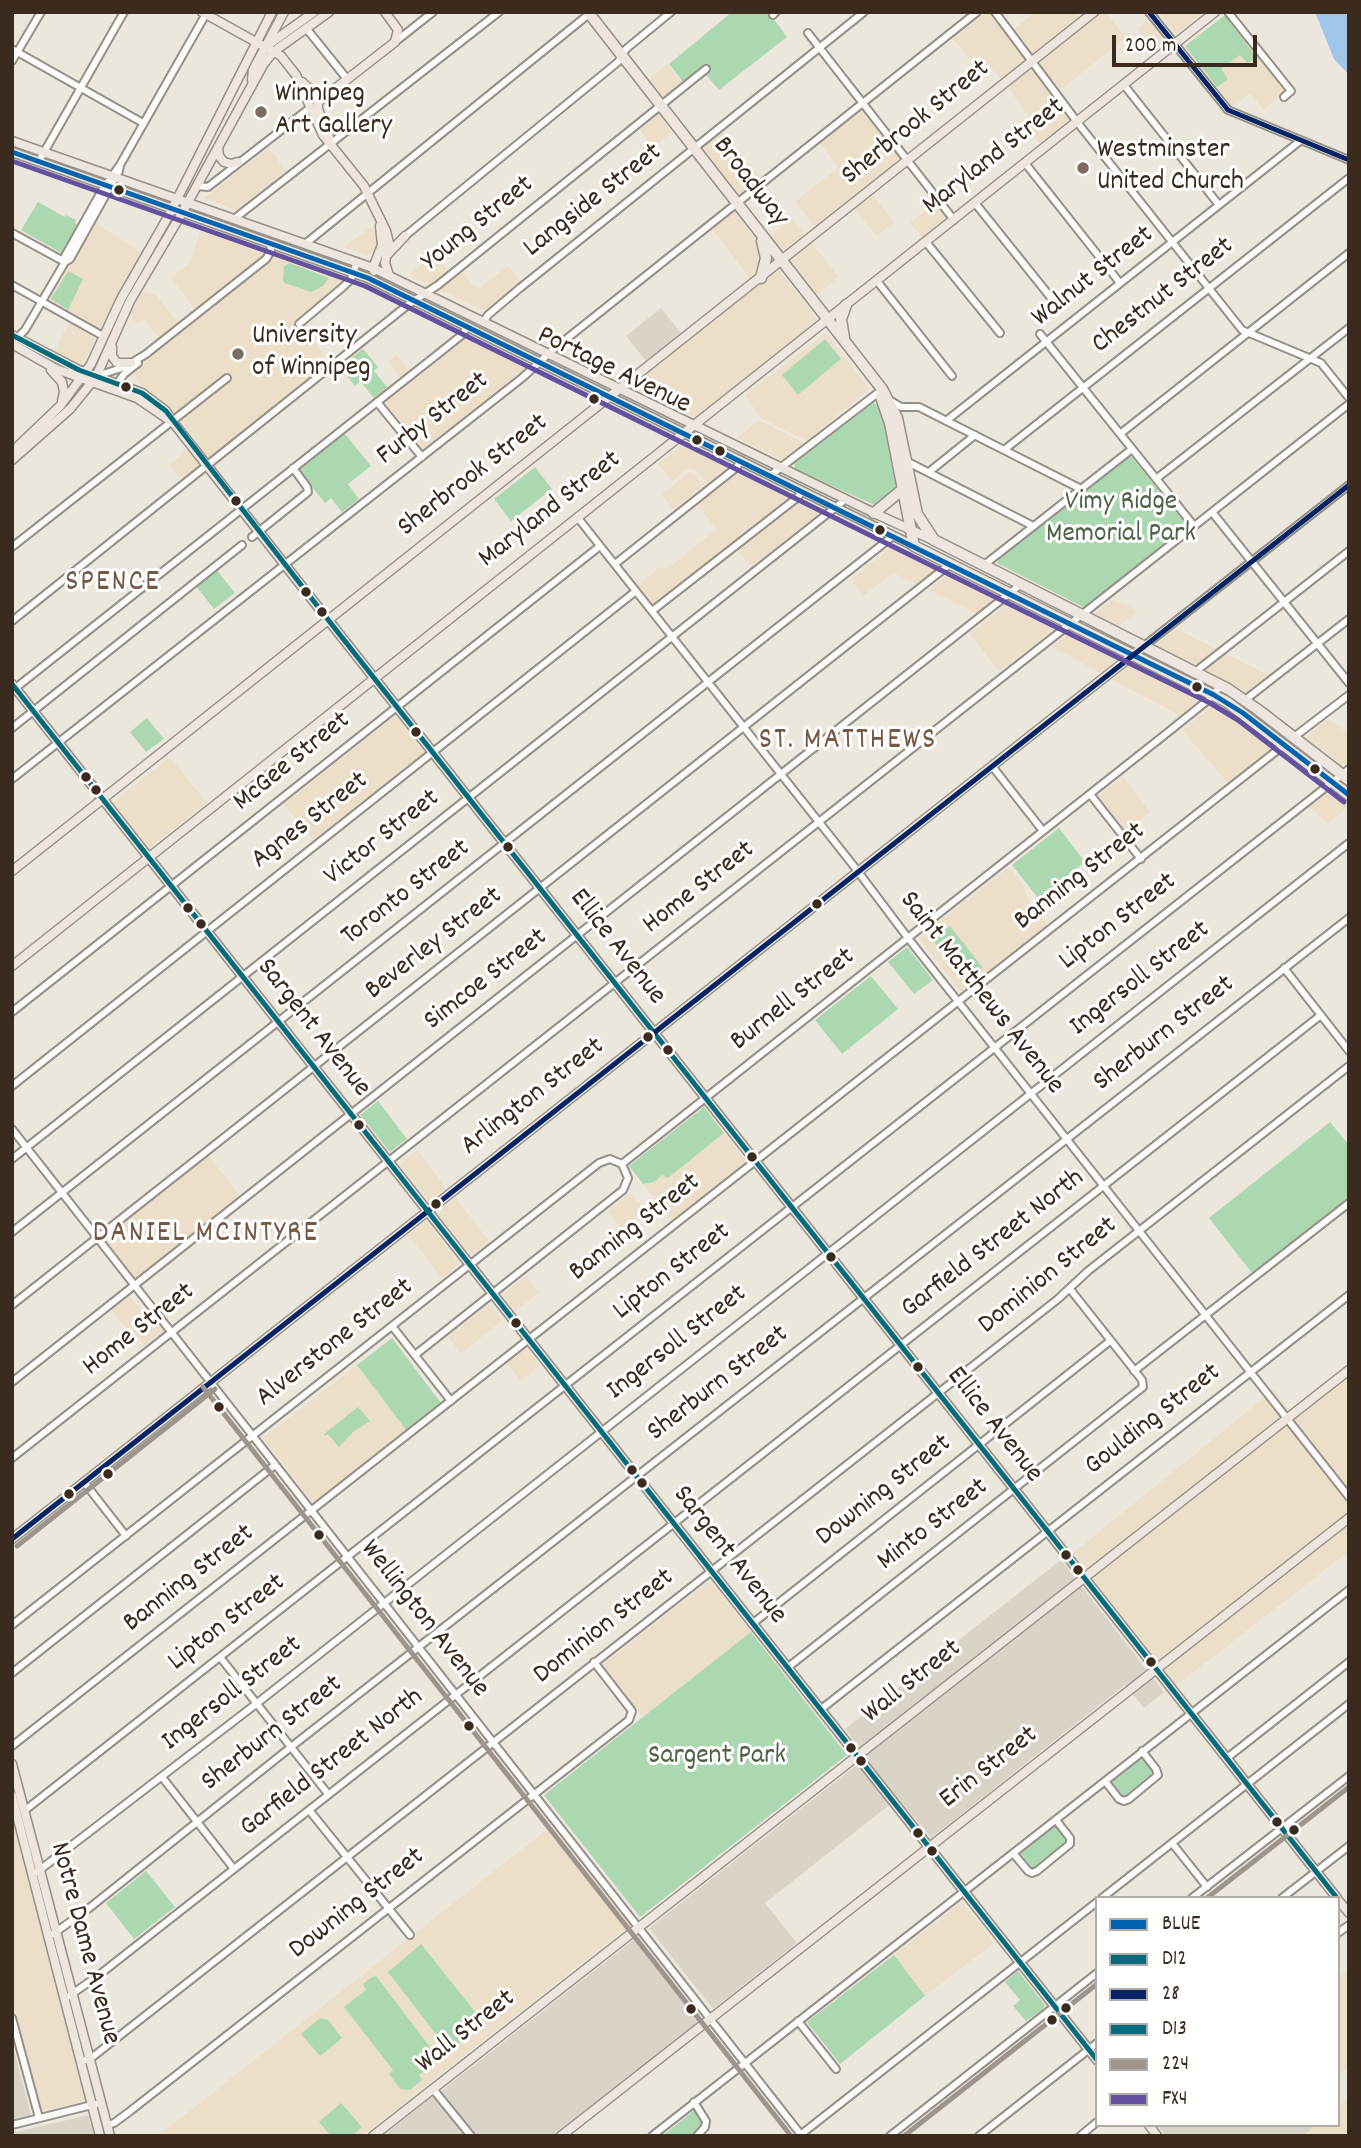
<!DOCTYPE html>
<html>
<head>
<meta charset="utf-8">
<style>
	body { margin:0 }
	#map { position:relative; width:1361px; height:2148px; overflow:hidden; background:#ece7dc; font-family:Dekko,sans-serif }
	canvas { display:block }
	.frame { position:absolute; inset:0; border:14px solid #3b2a1e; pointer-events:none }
	.legend { position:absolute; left:1095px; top:1896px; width:245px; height:231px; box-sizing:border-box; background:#fff; border:2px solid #b1aaa5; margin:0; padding:9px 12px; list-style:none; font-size:21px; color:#3b2a1e }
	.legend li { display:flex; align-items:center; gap:14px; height:35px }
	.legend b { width:35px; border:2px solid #b1aaa5 }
	.scale { position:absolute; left:1112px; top:35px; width:145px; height:32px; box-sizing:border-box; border:4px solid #3b2a1e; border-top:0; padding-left:9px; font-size:21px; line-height:24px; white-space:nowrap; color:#3b2a1e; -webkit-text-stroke:5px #fff; paint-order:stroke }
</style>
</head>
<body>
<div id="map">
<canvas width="1361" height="2148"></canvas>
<div class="frame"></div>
<ul class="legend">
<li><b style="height:9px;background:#0064b1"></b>BLUE</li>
<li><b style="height:9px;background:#026c7e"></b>D12</li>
<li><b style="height:9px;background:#052465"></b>28</li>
<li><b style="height:9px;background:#026c7e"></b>D13</li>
<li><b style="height:9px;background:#9d948e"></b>224</li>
<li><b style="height:9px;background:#6450a1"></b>FX4</li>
</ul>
<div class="scale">200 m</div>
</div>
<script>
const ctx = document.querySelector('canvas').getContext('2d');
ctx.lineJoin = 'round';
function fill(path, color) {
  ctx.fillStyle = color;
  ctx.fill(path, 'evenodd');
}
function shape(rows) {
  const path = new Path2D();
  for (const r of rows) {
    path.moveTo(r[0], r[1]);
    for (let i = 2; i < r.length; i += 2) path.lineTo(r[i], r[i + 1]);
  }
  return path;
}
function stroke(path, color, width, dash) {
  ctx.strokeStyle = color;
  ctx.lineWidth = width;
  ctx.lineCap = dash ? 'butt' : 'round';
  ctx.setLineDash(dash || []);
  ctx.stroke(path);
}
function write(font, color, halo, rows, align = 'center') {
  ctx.font = font + ' Dekko,sans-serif';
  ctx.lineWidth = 6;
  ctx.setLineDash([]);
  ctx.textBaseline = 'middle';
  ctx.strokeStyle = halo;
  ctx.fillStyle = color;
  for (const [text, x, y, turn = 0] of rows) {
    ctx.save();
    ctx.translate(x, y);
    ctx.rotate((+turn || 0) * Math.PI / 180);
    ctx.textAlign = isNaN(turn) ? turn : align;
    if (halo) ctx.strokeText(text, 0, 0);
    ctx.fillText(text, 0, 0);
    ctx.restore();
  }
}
fill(shape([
	[977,12,995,12,1010,32,1035,12,1075,12,1082,21,1086,18,1082,12,1106,12,1126,38,1057,92,1078,121,1044,149,1021,121,1028,115,1005,84,980,56,972,62,949,34],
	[1159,12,1204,12,1176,34],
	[1225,15,1284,90,1283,93,1264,110,1250,93,1233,107,1185,46],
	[1153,17,1175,45,1159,57,1137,29],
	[667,64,684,86,666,102,648,79],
	[862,103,908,161,870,191,894,222,876,236,852,206,819,232,795,202,838,168,817,139],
	[659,114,672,132,653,147,640,130],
	[720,128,763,181,741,199,699,145],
	[269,148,286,171,236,210,204,198],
	[939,200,954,220,926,242,910,223],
	[731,206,760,246,762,265,776,266,821,325,701,421,628,383,754,283,708,224],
	[792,219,839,277,816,295,770,236],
	[95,223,143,253,100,331,47,302],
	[201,227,348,280,298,321,331,364,182,481,169,465,198,442,169,405,143,387,130,371,164,344,144,319,137,324,130,315,142,293,145,292,156,295,183,329,200,316,171,278,191,262],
	[371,227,377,235,378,242,375,250,368,256,344,247],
	[435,254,449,271,431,286,409,275],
	[508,266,521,282,484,311,440,290,462,272,472,284,480,288],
	[69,323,95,338,86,359,80,366,75,365,53,353],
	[826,333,869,389,806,441,761,418,745,395],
	[469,336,526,364,526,368,423,449,387,405,377,402,360,381,355,386,338,365,362,347,378,367,374,371,394,396,407,386,388,362,396,355,416,379],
	[759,420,804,443,783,460,737,438],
	[685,444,729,465,707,483,695,470,688,468,672,481,658,464],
	[741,469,795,496,653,608,636,586,659,568,667,569,717,529,697,505],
	[689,472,694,473,704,485,674,510,662,494],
	[801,502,822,511,751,567,737,550],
	[893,545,937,569,917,584,893,573,863,596,851,580],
	[949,573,996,596,996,600,977,614,929,590],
	[1113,599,1138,611,1118,626,1094,614],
	[1008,603,1056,627,999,671,970,634],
	[1176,629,1268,675,1247,692,1155,645],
	[1070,633,1117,657,1118,659,1101,673,1052,647],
	[1133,662,1200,698,1180,715,1112,680],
	[1214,705,1226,711,1274,747,1228,783,1182,730],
	[395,716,424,752,313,840,284,804],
	[1329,719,1349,734,1349,762,1343,766,1306,737],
	[170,757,207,803,149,848,113,802],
	[1123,777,1150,812,1124,832,1097,797],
	[1331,790,1349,806,1328,823,1309,807],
	[1009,867,1023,885,1030,904,1047,925,961,992,919,938],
	[724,1133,747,1162,673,1220,643,1184,654,1182,662,1175,668,1178],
	[417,1150,446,1188,429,1201,400,1165],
	[208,1155,241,1197,137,1280,104,1238],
	[630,1193,644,1210,621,1228,608,1211],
	[456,1198,489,1241,471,1255,438,1214],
	[427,1221,460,1264,442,1278,408,1235],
	[526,1276,539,1293,515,1311,502,1294],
	[129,1296,142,1312,147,1309,164,1330,145,1346,130,1327,127,1329,111,1310],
	[489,1304,502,1321,461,1353,448,1337],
	[526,1348,540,1366,521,1381,507,1363],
	[1349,1363,1349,1551,1177,1685,1073,1553,1274,1390,1289,1410],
	[357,1365,406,1430,313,1503,263,1438],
	[710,1581,751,1632,644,1718,602,1665],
	[12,1818,85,2101,40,2112,12,2003],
	[550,1827,630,1925,362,2136,158,2136],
	[962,1902,994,1943,925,1996,894,1955],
	[1349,1969,1349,2067,1338,2075,1338,1978],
	[1349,2099,1349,2136,1303,2136,1316,2125,1338,2125,1338,2108]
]), '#ebdfc9');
fill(shape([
	[661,308,685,338,650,366,626,336],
	[1061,1560,1164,1692,1144,1708,1125,1685,931,1838,898,1798,765,1903,797,1943,713,2009,649,1928,867,1757,845,1729],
	[636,1938,703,2020,555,2136,477,2136,441,2091],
	[12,2043,31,2115,12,2120],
	[434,2095,465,2136,383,2136],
	[88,2115,94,2136,12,2136,12,2133],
	[1157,2125,1316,2125,1303,2136,1166,2136]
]), '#dad3c8');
fill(shape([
	[732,12,772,12,770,14,787,37,719,90,701,69,684,83,669,64],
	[1225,15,1256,57,1248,64,1240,55,1221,69,1228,79,1217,87,1185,46],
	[38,202,65,217,66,215,76,220,75,223,78,225,61,253,21,230],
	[289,263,292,264,329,278,323,286,311,292,285,283,283,281,284,266],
	[68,271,83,279,68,310,51,299],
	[825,339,841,359,798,395,782,375],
	[363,349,378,367,374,371,387,387,374,398,360,381,355,386,340,367],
	[872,400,881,410,884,419,898,492,879,507,795,469,794,463,814,443,842,423,847,423,869,405],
	[345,434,371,466,348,484,359,499,342,512,331,498,325,503,299,470],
	[1130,455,1188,527,1085,608,997,563,999,558],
	[535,467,552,489,511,521,494,499],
	[216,569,235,593,214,609,196,586],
	[147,718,164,739,146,752,130,732],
	[1059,828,1085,862,1039,899,1012,865],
	[950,926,983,968,965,982,932,939],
	[907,947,933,980,914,994,888,962],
	[871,976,898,1009,842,1054,815,1020],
	[378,1101,407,1139,390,1152,360,1115],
	[704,1107,724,1133,668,1178,662,1175,654,1182,643,1184,629,1166],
	[1330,1122,1349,1145,1349,1197,1252,1273,1209,1218],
	[392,1338,441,1403,406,1430,357,1365],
	[358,1407,370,1421,353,1432,339,1447,328,1434,325,1436,324,1434],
	[751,1632,847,1755,640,1917,544,1795],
	[1141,1756,1156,1773,1127,1797,1121,1797,1110,1781],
	[1053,1824,1056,1824,1068,1839,1068,1843,1036,1869,1029,1869,1019,1857,1020,1850],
	[146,1871,175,1907,134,1939,106,1903],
	[421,1944,484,2023,449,2051,388,1972],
	[894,1955,925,1996,840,2064,807,2022],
	[1018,1971,1045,2005,1042,2010,1026,2021,1013,2006,1020,2000,1005,1982],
	[376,1976,439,2059,419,2075,422,2080,410,2090,400,2089,389,2074,393,2070,344,2007,366,1990,363,1984,372,1977],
	[320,2018,328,2020,342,2038,320,2056,301,2034],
	[341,2103,362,2127,352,2136,331,2136,319,2122],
	[696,2109,704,2124,701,2130,694,2136,662,2136]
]), '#acd8b1');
fill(shape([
	[1315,12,1349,12,1349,75,1334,59]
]), '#a2c5ea');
const minor = shape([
	[995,12,1081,127,1242,330,1321,363,1349,398],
	[1149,12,1228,110,1349,160],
	[1228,12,1291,91,1284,97],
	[773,15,776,12],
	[306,28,347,79],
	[808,33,954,220],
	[395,42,433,12],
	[12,49,143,123],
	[12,61,41,12],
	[1124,85,1219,205],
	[39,161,124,12],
	[1025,163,1120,283],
	[197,186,208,187,311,107],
	[975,203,1052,299],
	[234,219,499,12],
	[12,233,65,262],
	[405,236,618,62,626,49,671,12],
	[926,242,1000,333],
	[305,244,589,14],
	[65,262,64,258,101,192,120,165,207,12],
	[877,281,952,376],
	[12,285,103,336],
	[484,321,488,315,520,288,864,12],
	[299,324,343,287,351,279,357,262],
	[1040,334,1194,526],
	[17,338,25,330,65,262,70,259,119,171,120,165],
	[96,376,125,367,146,354,266,259,271,251,270,243],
	[117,384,124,374,138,363],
	[891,401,901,407,919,407,1081,489],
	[377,402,422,457],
	[946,421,1300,141],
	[1120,434,1349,253],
	[1004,450,1349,178],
	[906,461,1033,526],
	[929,472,975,435],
	[771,475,879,392],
	[1156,479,1349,328],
	[1212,512,1349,683],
	[578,518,853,865,908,938,1349,1497],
	[252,537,308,492,307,487,293,468],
	[12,547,227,378],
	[615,564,737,467,741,460],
	[984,565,1132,449],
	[652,611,798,497,802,491],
	[12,621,359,344,409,304,438,285,706,69],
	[1144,646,1349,485],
	[1195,672,1349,551],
	[13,690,438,354,463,334,467,326],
	[1245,700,1349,619],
	[12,728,242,545],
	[1294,737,1349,695],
	[992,766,1043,831],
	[12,779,522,378,555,348,977,12],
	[1090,794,1141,859],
	[1284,968,1349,1051],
	[12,1012,600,546],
	[12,1086,636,591],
	[12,1129,802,2136],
	[12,1159,846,499],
	[622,1164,1167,733,1208,700,1221,686],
	[12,1232,893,536],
	[12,1305,950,564],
	[392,1326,451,1401],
	[415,1355,623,1190,628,1178,622,1164],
	[1134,1371,1349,1203],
	[12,1382,1020,585],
	[12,1458,1349,404],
	[84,1482,126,1536],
	[752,1624,1110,1341],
	[12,1625,599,1163,610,1159,622,1164],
	[220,1657,328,1794],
	[787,1668,1143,1387,1142,1380,1070,1289],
	[12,1673,275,1465],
	[820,1710,1349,1295],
	[12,1746,1284,745],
	[1227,1758,1349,1662],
	[162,1777,234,1869],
	[1105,1781,1119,1799,1124,1801,1129,1799,1158,1775,1156,1769,1142,1751],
	[309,1810,410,1935],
	[24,1811,1349,769],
	[1172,1843,1207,1887],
	[1013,1853,1028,1871,1032,1873,1037,1871,1070,1844,1070,1838,1056,1820],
	[37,1872,256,1704,1349,843],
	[1102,1898,1349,1704],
	[1192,1898,1349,1776],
	[1282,1898,1349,1846],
	[1338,1933,1349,1925],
	[53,1934,88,1909,291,1747,1349,918],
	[69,1996,99,1975,1321,1015],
	[12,2018,39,2118],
	[798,2021,836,2069],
	[86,2060,90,2059,1058,1299,1088,1271,1349,1066],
	[433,2089,471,2136],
	[694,2102,706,2121,705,2127,697,2136],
	[12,2125,96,2104],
	[108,2125,114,2123,129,2112,629,1720,632,1711,594,1662],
	[652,2136,1349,1590],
	[799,2136,1097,1902],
	[890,2136,1097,1973],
	[979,2136,1097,2043],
	[1080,2136,1097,2122]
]);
const major = shape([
	[202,12,281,56,296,75,323,135,364,186,386,231,389,243,385,263,389,275],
	[268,45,314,12],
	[252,80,253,70,284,12],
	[302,82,316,95,326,94],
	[329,137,318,109,318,102,395,42,398,30,385,12],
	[12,141,373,268,874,513,933,540],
	[218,147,219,156,224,162,231,164,238,162],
	[12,152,368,278,914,546],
	[386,256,405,236],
	[374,271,373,268,382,245,380,226],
	[12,335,79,370,142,393,166,411,172,421,333,626,1337,1898],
	[12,344,56,369,137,398,169,420],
	[112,347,112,356,117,363,131,363],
	[51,370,62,382,64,392,62,401],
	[12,452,61,405,91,364,121,299,169,215,272,12],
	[12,460,70,409,96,377,130,301,182,213,263,65,273,52,329,12],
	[12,684,1097,2060],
	[12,871,1094,12],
	[12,966,1215,12],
	[12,1539,1143,647],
	[12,1764,110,2136],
	[12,1796,100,2136],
	[1338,1900,1349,1913],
	[1149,2125,1157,2136],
	[373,2136,1349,1370],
	[561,2136,1349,1518]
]);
const highway = shape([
	[588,12,882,389,897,418,917,514,934,540,1228,689,1257,709,1349,780],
	[761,278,766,258,762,241],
	[844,338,841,319,846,305],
	[881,397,890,423,914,546,1227,702,1349,795],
	[874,513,903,489]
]);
stroke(minor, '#959088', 10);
stroke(major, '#959088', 11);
stroke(highway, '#959088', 13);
stroke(minor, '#fcfbfa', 6);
stroke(major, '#ede5de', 8);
stroke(highway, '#ede5de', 10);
stroke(shape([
	[12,152,368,278,1214,695,1243,713,1349,795]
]), '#0064b1', 5);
stroke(shape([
	[12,335,79,370,142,393,166,411,333,626,1337,1898]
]), '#026c7e', 5);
stroke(shape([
	[1149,12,1228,110,1349,160],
	[12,1539,1349,485]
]), '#052465', 5);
stroke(shape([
	[12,684,1097,2060]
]), '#026c7e', 5);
stroke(shape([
	[203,1387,791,2136],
	[17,1546,215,1389],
	[1207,1898,1349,1787],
	[904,2136,1097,1984]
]), '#9d948e', 5);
stroke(shape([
	[12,161,365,286,1210,703,1238,720,1344,802]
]), '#6450a1', 5);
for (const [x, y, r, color] of [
	[261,112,7,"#796c60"],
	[1083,168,7,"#796c60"],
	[119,190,6,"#3b2a1e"],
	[238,354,7,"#796c60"],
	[126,387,6,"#3b2a1e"],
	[594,399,6,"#3b2a1e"],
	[697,440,6,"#3b2a1e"],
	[720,451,6,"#3b2a1e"],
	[236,501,6,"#3b2a1e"],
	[880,530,6,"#3b2a1e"],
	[306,592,6,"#3b2a1e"],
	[322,612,6,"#3b2a1e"],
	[1197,687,6,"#3b2a1e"],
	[416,732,6,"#3b2a1e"],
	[1315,769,6,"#3b2a1e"],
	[86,777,6,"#3b2a1e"],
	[96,790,6,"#3b2a1e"],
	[508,847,6,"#3b2a1e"],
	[817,904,6,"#3b2a1e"],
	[188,908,6,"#3b2a1e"],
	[201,924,6,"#3b2a1e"],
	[648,1037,6,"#3b2a1e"],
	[668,1050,6,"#3b2a1e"],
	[359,1125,6,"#3b2a1e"],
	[752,1157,6,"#3b2a1e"],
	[436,1204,6,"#3b2a1e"],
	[831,1257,6,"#3b2a1e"],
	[516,1323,6,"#3b2a1e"],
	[918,1367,6,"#3b2a1e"],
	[219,1407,6,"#3b2a1e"],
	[632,1470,6,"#3b2a1e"],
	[108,1474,6,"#3b2a1e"],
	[642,1483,6,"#3b2a1e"],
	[69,1494,6,"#3b2a1e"],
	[319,1535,6,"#3b2a1e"],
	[1066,1555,6,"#3b2a1e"],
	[1078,1570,6,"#3b2a1e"],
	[1151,1662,6,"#3b2a1e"],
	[469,1726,6,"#3b2a1e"],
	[851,1748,6,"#3b2a1e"],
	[861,1761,6,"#3b2a1e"],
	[1277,1822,6,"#3b2a1e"],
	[1294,1830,6,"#3b2a1e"],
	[918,1833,6,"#3b2a1e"],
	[932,1851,6,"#3b2a1e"],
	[1066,2008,6,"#3b2a1e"],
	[691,2009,6,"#3b2a1e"],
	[1052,2020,6,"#3b2a1e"]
]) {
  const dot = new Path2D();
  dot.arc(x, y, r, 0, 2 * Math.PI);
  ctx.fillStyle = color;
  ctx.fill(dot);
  stroke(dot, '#fff', 2.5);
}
write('28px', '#3b2a1e', '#fff', [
	["Winnipeg",275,96],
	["Art Gallery",275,128],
	["Westminster",1097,152],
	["United Church",1097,184],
	["University",252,338],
	["of Winnipeg",252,370]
], 'left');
write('28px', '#3b2a1e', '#fff', [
	["Sherbrook Street",917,124,-39],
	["Maryland Street",995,158,-38],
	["Broadway",749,183,52],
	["Langside Street",594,202,-38],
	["Young Street",479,225,-39],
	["Walnut Street",1094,278,-38],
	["Chestnut Street",1164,297,-38],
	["Portage Avenue",613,372,26],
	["Furby Street",434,420,-38],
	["Sherbrook Street",474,477,-38],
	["Maryland Street",551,511,-38],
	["McGee Street",293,763,-39],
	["Agnes Street",311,822,-38],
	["Victor Street",383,839,-38],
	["Banning Street",1081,878,-38],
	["Home Street",700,889,-38],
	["Toronto Street",407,894,-38],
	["Lipton Street",1119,923,-38],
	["Beverley Street",435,945,-38],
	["Ellice Avenue",616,948,52],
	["Ingersoll Street",1141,980,-38],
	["Simcoe Street",487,981,-38],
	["Saint Matthews Avenue",980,994,52],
	["Burnell Street",794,1001,-38],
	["Sargent Avenue",312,1029,52],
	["Sherburn Street",1165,1035,-38],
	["Arlington Street",534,1098,-38],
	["Banning Street",636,1229,-38],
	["Garfield Street North",994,1245,-38],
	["Lipton Street",673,1273,-38],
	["Dominion Street",1049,1277,-39],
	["Home Street",140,1331,-38],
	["Alverstone Street",336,1344,-38],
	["Ingersoll Street",678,1344,-38],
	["Sherburn Street",719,1385,-38],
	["Goulding Street",1154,1421,-38],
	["Ellice Avenue",993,1426,52],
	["Downing Street",885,1492,-38],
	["Minto Street",934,1526,-38],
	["Sargent Avenue",728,1556,52],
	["Banning Street",190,1580,-38],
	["Wellington Avenue",423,1620,52],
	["Lipton Street",228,1624,-38],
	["Dominion Street",605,1628,-38],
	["Wall Street",913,1683,-38],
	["Ingersoll Street",233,1695,-38],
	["Sherburn Street",273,1735,-38],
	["Garfield Street North",333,1764,-38],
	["Erin Street",990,1769,-38],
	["Downing Street",358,1905,-38],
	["Notre Dame Avenue",83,1944,75],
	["Wall Street",467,2033,-38]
]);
write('28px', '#506245', '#fff', [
	["Vimy Ridge",1121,504],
	["Memorial Park",1121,536],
	["Sargent Park",717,1758]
]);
ctx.letterSpacing = '2px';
write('30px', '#765945', '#fff', [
	["SPENCE",113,585],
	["ST. MATTHEWS",848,743],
	["DANIEL MCINTYRE",206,1236]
]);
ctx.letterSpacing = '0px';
</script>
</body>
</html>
